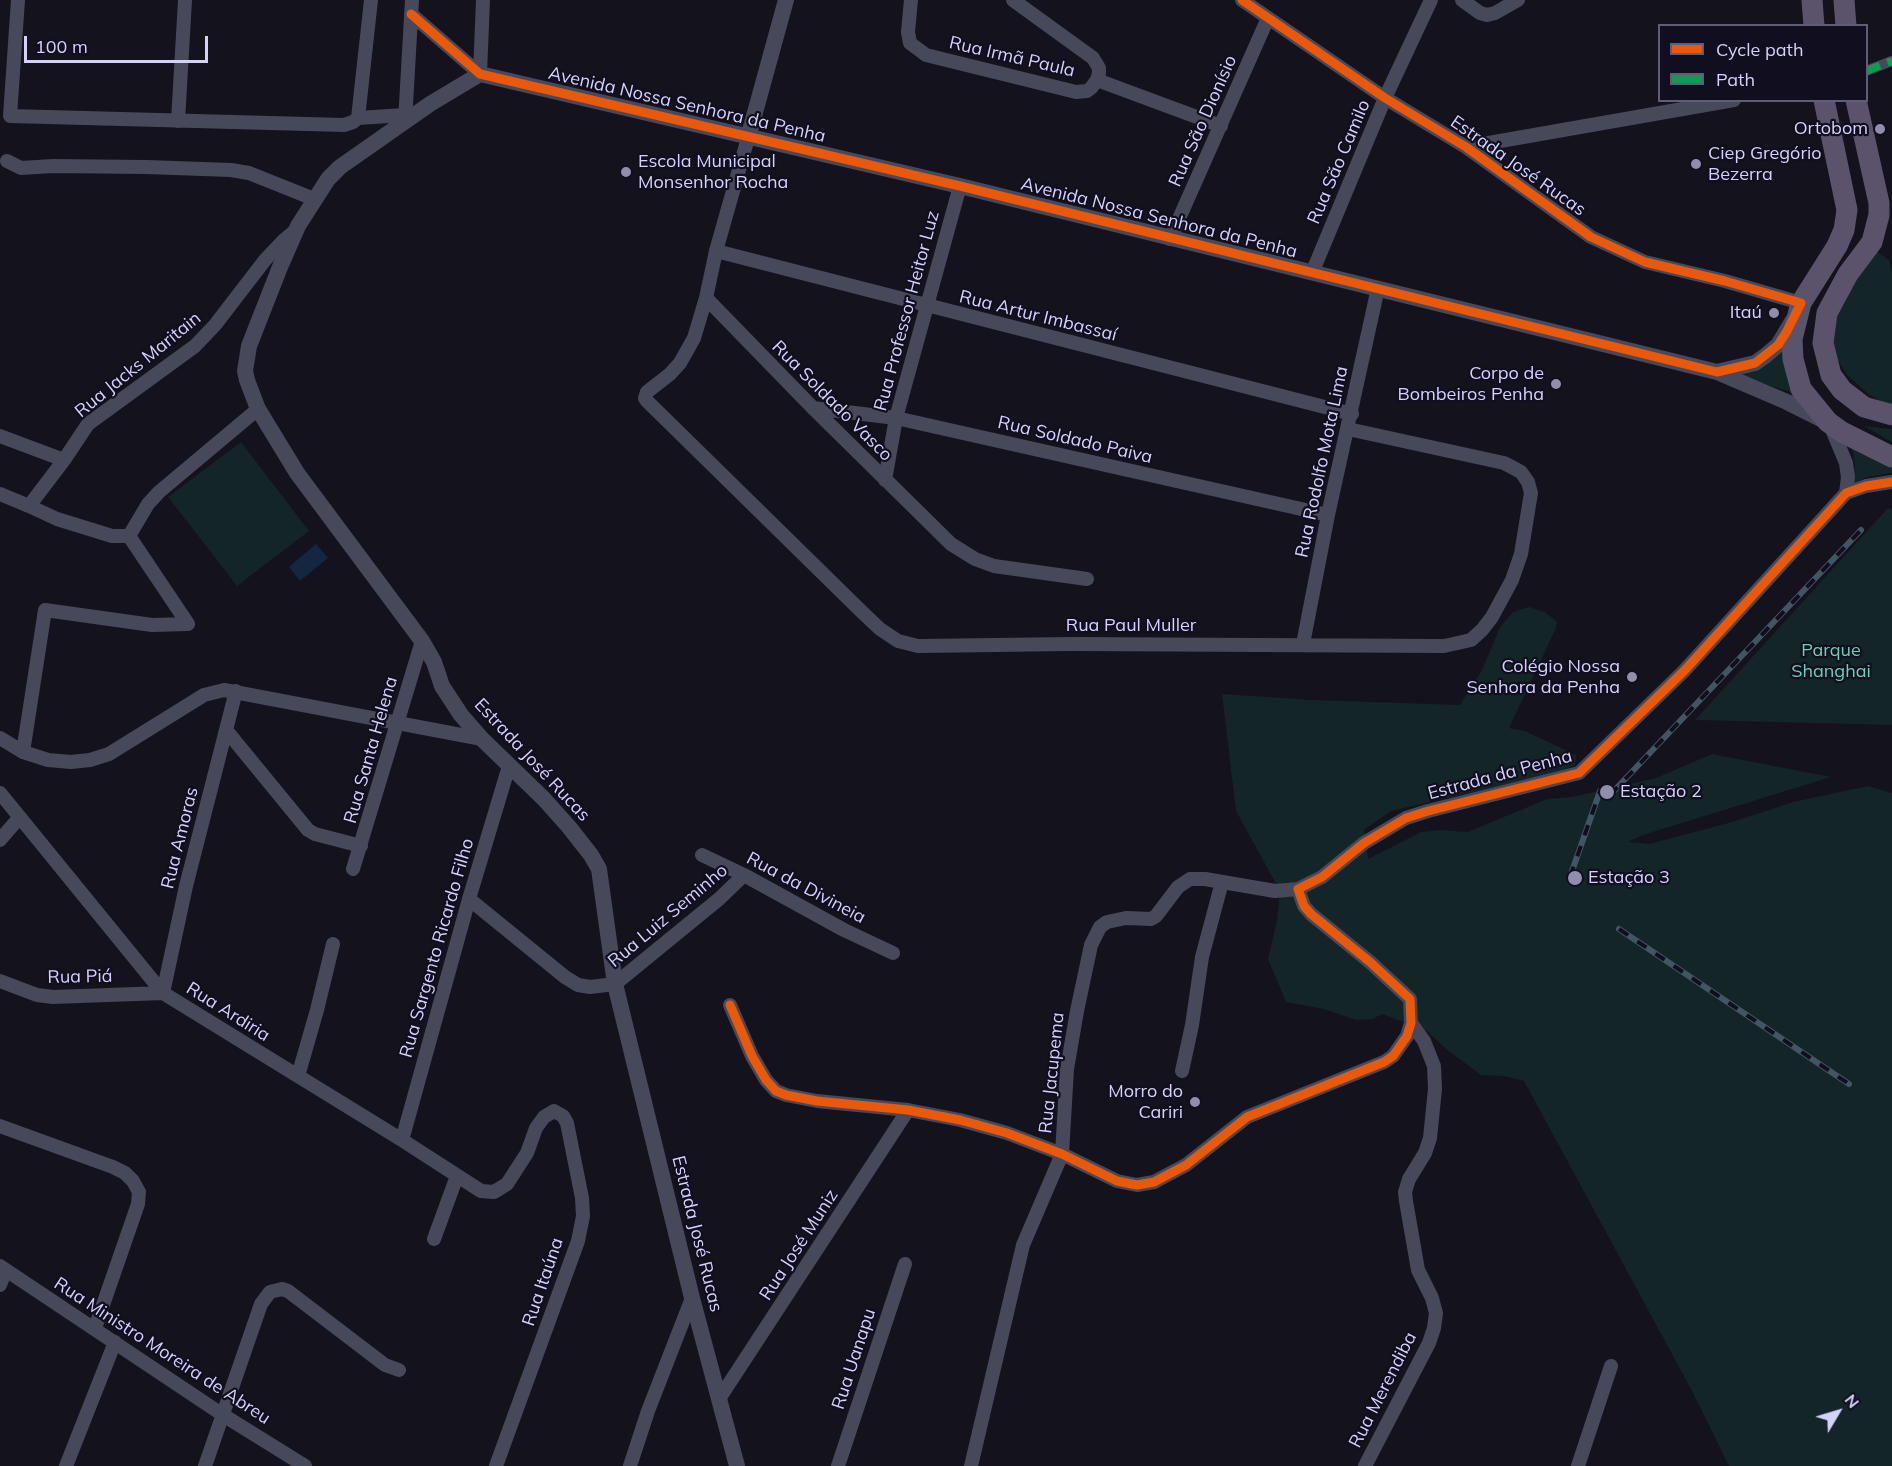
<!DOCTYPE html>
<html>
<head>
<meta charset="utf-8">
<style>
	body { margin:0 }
	#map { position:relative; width:1892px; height:1466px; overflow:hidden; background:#14121c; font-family:Mulish,sans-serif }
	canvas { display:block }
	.legend { position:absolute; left:1658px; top:24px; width:210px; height:78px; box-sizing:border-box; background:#110f1f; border:2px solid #5f5d77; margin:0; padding:8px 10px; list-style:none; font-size:18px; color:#d4d1fa }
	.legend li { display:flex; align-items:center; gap:12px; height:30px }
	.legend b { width:30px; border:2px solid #5f5d77 }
	.north { position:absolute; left:1808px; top:1382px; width:60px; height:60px; -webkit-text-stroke:4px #110f1f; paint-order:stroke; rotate:52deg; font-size:16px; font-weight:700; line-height:24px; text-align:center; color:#d4d1fa }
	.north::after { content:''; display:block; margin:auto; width:21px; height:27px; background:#d4d1fa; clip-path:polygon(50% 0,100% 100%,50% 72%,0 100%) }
	.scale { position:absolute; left:24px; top:36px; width:184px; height:27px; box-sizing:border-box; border:3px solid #d4d1fa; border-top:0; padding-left:8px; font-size:18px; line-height:21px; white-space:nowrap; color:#d4d1fa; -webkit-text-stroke:4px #110f1f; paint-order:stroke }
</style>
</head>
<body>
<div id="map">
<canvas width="1892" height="1466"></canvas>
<ul class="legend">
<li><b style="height:8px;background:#e8590c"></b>Cycle path</li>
<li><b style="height:8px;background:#139951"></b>Path</li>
</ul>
<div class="north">N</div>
<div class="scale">100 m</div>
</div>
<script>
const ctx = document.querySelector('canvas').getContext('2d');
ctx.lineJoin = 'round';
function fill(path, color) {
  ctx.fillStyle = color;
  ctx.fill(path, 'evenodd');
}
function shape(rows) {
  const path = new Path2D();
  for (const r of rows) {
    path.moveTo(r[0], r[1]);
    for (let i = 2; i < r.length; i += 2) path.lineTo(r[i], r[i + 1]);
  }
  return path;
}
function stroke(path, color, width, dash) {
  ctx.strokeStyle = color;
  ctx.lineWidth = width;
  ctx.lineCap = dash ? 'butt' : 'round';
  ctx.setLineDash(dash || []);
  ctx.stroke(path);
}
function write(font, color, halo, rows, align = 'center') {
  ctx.font = font + ' Mulish,sans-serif';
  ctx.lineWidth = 4.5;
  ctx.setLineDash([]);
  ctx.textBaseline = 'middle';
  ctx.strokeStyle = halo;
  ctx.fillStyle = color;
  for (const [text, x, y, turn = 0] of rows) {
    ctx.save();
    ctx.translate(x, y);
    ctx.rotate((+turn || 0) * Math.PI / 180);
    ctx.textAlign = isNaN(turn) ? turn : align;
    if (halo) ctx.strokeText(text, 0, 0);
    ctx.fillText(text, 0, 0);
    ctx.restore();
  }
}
fill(shape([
	[1872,248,1889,260,1892,271,1892,405,1888,405,1868,394,1847,375,1833,352,1833,327,1841,300],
	[1800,339,1802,361,1812,386,1834,415,1892,455,1892,473,1867,477,1851,484,1855,467,1853,452,1834,415,1791,392,1728,373],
	[1864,426,1892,429,1892,442],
	[241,442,309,531,237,586,168,497],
	[1888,508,1892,510,1892,725,1695,720],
	[1529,607,1545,612,1557,622,1556,628,1509,728,1525,731,1576,755,1575,765,1559,772,1391,811,1364,830,1368,859,1421,832,1442,830,1468,832,1547,799,1572,797,1656,778,1712,754,1831,777,1643,835,1628,842,1649,844,1732,822,1793,802,1868,786,1892,793,1892,1466,1729,1466,1692,1391,1524,1081,1504,1076,1481,1075,1446,1049,1427,1031,1382,1014,1373,1019,1356,1020,1324,1009,1286,1002,1268,959,1277,920,1280,891,1236,811,1222,694,1313,700,1460,705,1482,670,1500,627,1513,612]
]), '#132526');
fill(shape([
	[316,544,328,558,300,581,289,567]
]), '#142640');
stroke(shape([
	[1866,71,1892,61]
]), '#48485b', 10);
stroke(shape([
	[18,0,10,116,344,125,353,122,358,118,371,0],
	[911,0,908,32,910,43,926,55,1076,92,1087,91,1091,88,1097,80,1099,73,1099,68,1093,58,1013,0],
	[1242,0,1385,98,1466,147,1591,237,1645,262,1725,281,1801,303],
	[1462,0,1480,13,1487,15,1495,13,1518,0],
	[411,14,480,74],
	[480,74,483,0],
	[1097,80,1221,126],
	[358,118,405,115],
	[178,121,185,0],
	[405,122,412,0],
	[748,138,716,251,706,298,694,338,680,363,670,374,647,392,645,398,647,401,862,612,880,629,898,641,918,646,1072,644,1444,646,1471,640,1482,630,1492,617,1512,580,1521,554,1531,493,1528,482,1521,472,1504,463,1348,429],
	[1466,147,1734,100],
	[7,161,21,168,53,166,146,167,231,170,249,173,314,199],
	[1170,239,1268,18],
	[716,251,1352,414],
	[1312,273,1385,98,1431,0],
	[706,298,813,408,951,544,975,559,994,566,1087,579],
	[813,408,896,418,1328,515],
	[1831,427,1846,463,1848,477,1846,493],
	[0,436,64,460],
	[885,480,896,418,960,186],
	[0,494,29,506,64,460,88,424,195,346,215,325,265,260,283,241,295,231],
	[29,506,57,519,112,536,129,536,148,504,159,492,258,409],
	[129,536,188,624],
	[1303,644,1328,515,1378,288],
	[226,730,308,830,315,834,361,846],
	[0,738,23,752,48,760,71,762,90,760,109,754,204,695,224,690,482,739],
	[23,752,45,610,152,625,188,624],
	[0,793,163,993,402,1140,481,1191,494,1192,507,1184,527,1153,536,1128,544,1117,554,1111,563,1116,567,1123,582,1198,583,1216,578,1241,496,1466],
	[0,840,19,818],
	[702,855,744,875,844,930,893,953],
	[353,869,422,641],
	[469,899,565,977,578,985,590,987,615,984,719,899,744,875],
	[0,981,37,995,53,997,163,993],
	[163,993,186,886,236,691],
	[730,1005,752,1056,766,1080,776,1091,786,1095,817,1101,908,1110,960,1120,1007,1133,1062,1154,1117,1181,1137,1185,1154,1182,1186,1165,1247,1117,1384,1062,1393,1056,1407,1036,1411,1023,1410,999,1370,962,1311,914,1304,906,1298,889,1322,877,1364,843,1406,818,1428,811,1579,773,1684,671,1846,493,1866,486,1892,482],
	[1182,1071,1192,1025,1202,957,1222,882],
	[298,1076,317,1010,333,944],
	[0,1126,113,1167,125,1173,133,1181,139,1192,138,1204,95,1328],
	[402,1140,469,899,509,766],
	[434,1239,457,1176],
	[0,1266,223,1415,305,1466],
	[0,1285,6,1270],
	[719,1399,908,1110],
	[66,1466,115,1342],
	[205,1466,261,1304,270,1292,282,1289,288,1291,385,1365,399,1370],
	[630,1466,648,1411,692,1298],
	[838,1466,905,1264],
	[971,1466,1023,1245,1062,1154,1067,1069,1077,1011,1091,945,1100,927,1107,922,1126,918,1151,919,1156,916,1178,887,1190,879,1205,879,1275,891,1298,889],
	[1365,1466,1429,1343,1434,1328,1436,1313,1432,1298,1418,1270,1406,1201,1405,1192,1409,1179,1425,1153,1430,1138,1435,1089,1434,1066,1424,1041,1411,1023],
	[1578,1466,1611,1366]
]), '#48485b', 14);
stroke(shape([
	[748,138,786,0],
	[1717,372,1787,402,1825,421],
	[737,1466,692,1298,615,984,599,869,591,855,569,827,544,799,482,739,461,715,442,686,434,662,422,641,297,473,258,409,247,380,245,371,249,346,280,267,298,226,328,179,340,167,430,104,480,74,960,186,1717,372,1755,363,1765,356,1778,345,1793,320]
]), '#48485b', 16);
stroke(shape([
	[1812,0,1814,26],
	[1844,0,1846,26],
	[1824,100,1847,210,1844,230,1837,246,1801,303,1792,339,1793,359,1801,389,1828,422,1842,432,1892,457],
	[1856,100,1879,203,1879,215,1872,242,1848,274,1827,313,1823,343,1831,375,1842,390,1864,407,1892,415]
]), '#5b536c', 21);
const rail = shape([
	[1610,795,1861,530],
	[1570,877,1600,791],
	[1619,929,1849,1084]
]);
stroke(rail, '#425562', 6);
stroke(rail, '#110f1f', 4, [11]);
stroke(shape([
	[1866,71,1892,61]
]), '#139951', 8, [15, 8]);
stroke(shape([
	[411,14,480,74,960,186,1717,372,1755,363,1778,345,1787,331,1801,303,1725,281,1645,262,1591,237,1466,147,1385,98,1242,0],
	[730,1005,752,1056,766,1080,776,1091,786,1095,817,1101,908,1110,960,1120,1007,1133,1062,1154,1117,1181,1137,1185,1154,1182,1186,1165,1247,1117,1384,1062,1393,1056,1407,1036,1411,1023,1410,999,1370,962,1311,914,1304,906,1298,889,1322,877,1364,843,1406,818,1428,811,1579,773,1684,671,1846,493,1866,486,1892,482]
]), '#e8590c', 9);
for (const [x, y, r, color] of [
	[1880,129,6,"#918eac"],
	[1696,164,6,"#918eac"],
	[626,172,6,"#918eac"],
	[1774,313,6,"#918eac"],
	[1556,384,6,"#918eac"],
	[1632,677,6,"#918eac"],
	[1607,792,8,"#918eac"],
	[1575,878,8,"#918eac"],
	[1195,1102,6,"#918eac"]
]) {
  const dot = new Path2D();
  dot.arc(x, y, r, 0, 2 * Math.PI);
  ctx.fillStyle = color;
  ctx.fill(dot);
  stroke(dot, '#110f1f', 2);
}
write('18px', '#d4d1fa', '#110f1f', [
	["Rua Irmã Paula",1012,57,13],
	["Avenida Nossa Senhora da Penha",687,105,13],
	["Rua São Dionísio",1203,121,-66],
	["Rua São Camilo",1339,162,-67],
	["Estrada José Rucas",1518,166,35],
	["Avenida Nossa Senhora da Penha",1159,218,14],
	["Rua Professor Heitor Luz",907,311,-75],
	["Rua Artur Imbassaí",1038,316,14],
	["Rua Jacks Maritain",138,365,-39],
	["Rua Soldado Vasco",832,401,45],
	["Rua Soldado Paiva",1075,440,13],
	["Rua Rodolfo Mota Lima",1322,462,-78],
	["Rua Paul Muller",1131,626],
	["Rua Santa Helena",371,750,-74],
	["Estrada José Rucas",532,760,47],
	["Estrada da Penha",1500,775,-15],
	["Rua Amoras",180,838,-76],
	["Rua da Divineia",806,888,28],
	["Rua Luiz Seminho",668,916,-40],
	["Rua Sargento Ricardo Filho",437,948,-74],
	["Rua Piá",80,977,-1],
	["Rua Ardiria",228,1012,32],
	["Rua Jacupema",1052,1073,-84],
	["Estrada José Rucas",697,1234,76],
	["Rua José Muniz",799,1245,-57],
	["Rua Itaúna",543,1282,-71],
	["Rua Ministro Moreira de Abreu",162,1351,33],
	["Rua Uanapu",854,1359,-72],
	["Rua Merendiba",1383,1390,-63]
]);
write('18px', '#d4d1fa', '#110f1f', [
	["Ortobom",1868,129],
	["Ciep Gregório",1708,154,"left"],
	["Bezerra",1708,175,"left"],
	["Escola Municipal",638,162,"left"],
	["Monsenhor Rocha",638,183,"left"],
	["Itaú",1762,313],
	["Corpo de",1544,374],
	["Bombeiros Penha",1544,395],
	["Colégio Nossa",1620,667],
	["Senhora da Penha",1620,688],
	["Estação 2",1620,792,"left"],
	["Estação 3",1588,878,"left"],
	["Morro do",1183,1092],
	["Cariri",1183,1113]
], 'right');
write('18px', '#65d3b3', '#110f1f', [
	["Parque",1831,651],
	["Shanghai",1831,672]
]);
</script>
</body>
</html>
